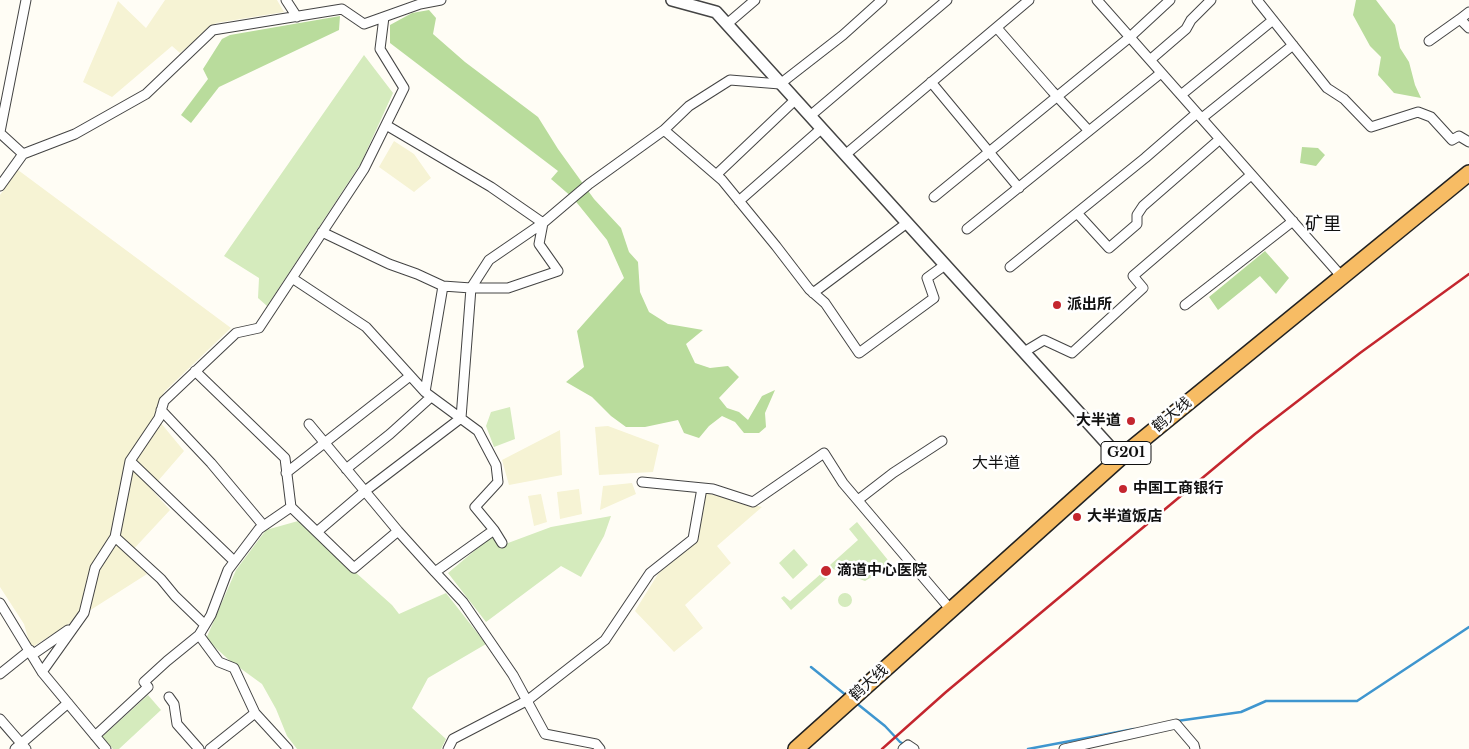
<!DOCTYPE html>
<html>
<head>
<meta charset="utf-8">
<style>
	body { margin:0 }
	canvas { display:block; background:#fffdf5 }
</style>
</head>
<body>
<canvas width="1469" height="749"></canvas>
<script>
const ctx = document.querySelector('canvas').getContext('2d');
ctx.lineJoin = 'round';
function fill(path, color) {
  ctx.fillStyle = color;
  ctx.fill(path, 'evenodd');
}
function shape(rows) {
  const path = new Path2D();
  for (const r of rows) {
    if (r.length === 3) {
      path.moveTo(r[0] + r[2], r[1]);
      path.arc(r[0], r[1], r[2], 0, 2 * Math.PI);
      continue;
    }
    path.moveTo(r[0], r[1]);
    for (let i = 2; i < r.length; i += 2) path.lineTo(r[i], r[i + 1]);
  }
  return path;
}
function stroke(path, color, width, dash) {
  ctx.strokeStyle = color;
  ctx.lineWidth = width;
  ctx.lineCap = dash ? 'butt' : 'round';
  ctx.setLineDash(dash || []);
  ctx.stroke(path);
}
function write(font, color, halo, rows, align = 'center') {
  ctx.font = font + ' "Libre Baskerville","Noto Sans SC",serif';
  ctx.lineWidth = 5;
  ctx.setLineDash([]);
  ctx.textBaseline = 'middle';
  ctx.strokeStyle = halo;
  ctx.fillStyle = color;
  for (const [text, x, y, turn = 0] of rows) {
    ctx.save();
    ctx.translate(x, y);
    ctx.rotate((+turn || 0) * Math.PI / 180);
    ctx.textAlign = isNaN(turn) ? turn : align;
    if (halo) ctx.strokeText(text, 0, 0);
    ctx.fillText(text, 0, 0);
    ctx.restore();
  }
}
fill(shape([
	[165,0,277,0,284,12,216,23,180,53,172,46,112,97,83,82,118,1,146,28],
	[394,141,414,154,431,178,414,192,379,167],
	[18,170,231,328,164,392,155,416,184,451,151,489,170,510,130,553,147,574,31,648,24,624,0,587,0,195],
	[608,426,659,445,653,472,599,475,595,427],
	[560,430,562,475,509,485,502,460],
	[632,483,636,494,600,510,603,486],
	[579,489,582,514,560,519,557,492],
	[706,493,762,507,717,546,731,563,685,605,703,628,674,652,635,611,658,574,698,541],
	[541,494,547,522,534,526,528,496]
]), '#f6f3d4');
fill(shape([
	[364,55,393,93,361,163,267,306,258,298,259,278,224,256],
	[510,407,515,439,494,447,486,426,491,412],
	[611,516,604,536,581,577,561,566,486,622,448,573,492,536,500,546,551,527],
	[298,521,392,605,399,614,446,593,486,644,428,678,412,708,446,739,441,749,297,749,287,736,276,709,262,684,229,660,206,639,236,570,266,530],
	[857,522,892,565,865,581,833,569,830,565,858,540,849,529],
	[794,549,808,565,793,579,779,563],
	[823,572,827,578,791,610,781,598,784,596,790,601],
	[845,600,7],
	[148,695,161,710,119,749,113,749,102,737]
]), '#d5ebbd');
fill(shape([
	[1356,0,1376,0,1395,25,1400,48,1409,62,1415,85,1421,98,1394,93,1378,75,1381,57,1370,46,1353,15],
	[429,10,436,18,433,34,465,62,538,117,558,149,594,199,621,228,629,252,638,262,640,292,649,312,668,324,703,330,686,344,695,363,710,368,728,366,739,377,719,398,727,408,739,412,748,420,762,396,775,390,765,413,766,427,759,433,744,433,735,422,722,416,709,426,699,438,684,433,678,420,645,427,626,427,611,416,592,397,566,382,584,367,577,331,624,278,607,240,573,198,551,179,558,171,390,43,390,25,412,13],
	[340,16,339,30,219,87,191,123,181,115,208,79,203,69,222,39,230,35],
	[1302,147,1318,148,1325,155,1316,166,1300,163],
	[1265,251,1289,278,1276,294,1260,276,1218,310,1209,297]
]), '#b9dc9c');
stroke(shape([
	[811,667,847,696],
	[855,702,885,726,900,742,904,744],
	[1177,721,1241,712,1266,701,1357,701,1469,627],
	[1028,749,1134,729]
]), '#3f96cf', 2.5);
const minor = shape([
	[286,0,297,17],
	[1097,0,1342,277],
	[1257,0,1327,88,1344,99,1371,127,1418,112,1431,117,1452,140,1459,136,1469,142],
	[1469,12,1460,19,1469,28],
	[727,24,755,0],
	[997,28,1052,91,1089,131],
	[1429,41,1460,19],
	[1150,60,1186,29,1191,20,1211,0],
	[931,82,1019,188],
	[1181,95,1273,20],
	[810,116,947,0],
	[1202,118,1293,45],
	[664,130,722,180,776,246,809,289,825,303,859,353,934,298,927,278,945,265],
	[0,132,26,0],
	[0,133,23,154,75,134,146,94,213,30,342,9,364,24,420,4,441,0],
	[845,155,1029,0],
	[716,175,795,100],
	[0,186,23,154],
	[934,197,1130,37,1170,0],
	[739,201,821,129],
	[1077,213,1109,248,1137,224,1137,215,1143,206,1220,139],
	[967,229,1161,73],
	[322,232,389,264,417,274,443,286],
	[1010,267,1145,158,1197,113],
	[292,278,366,327,425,392,478,431,496,465,498,482,475,507,494,530,502,543],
	[813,293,907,223],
	[1185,305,1293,221],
	[1024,352,1044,340,1072,353,1143,288,1133,276,1251,175],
	[195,371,285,458,291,507],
	[425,392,443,286,471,288,489,260,543,223,589,184,664,130,689,106,730,80,780,84,843,35,882,0],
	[161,410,211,463,263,525],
	[309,424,398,531,435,572,494,530],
	[130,461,234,561],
	[346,469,390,434,431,397],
	[286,473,410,376],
	[642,482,713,489,753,502,824,453,843,483,951,610],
	[858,500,893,473,942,441],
	[318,531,365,491,461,418,471,288,508,288,558,271,539,244,543,223,491,187,386,125],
	[115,537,161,579,175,596,205,625],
	[435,572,463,602,513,675,545,734,596,744,600,749],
	[0,603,42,672,106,749],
	[32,655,68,630],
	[42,672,84,613,95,568,115,537,130,461,159,418,164,401,236,333,259,328,364,169,404,88,380,49,384,17],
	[0,674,30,650],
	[169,697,174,704,177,724,199,749],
	[0,719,26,749],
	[95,736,148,687,144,682,167,661,199,635],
	[15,749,68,703],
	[210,749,255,713],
	[288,749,255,713,234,668,219,662,199,635,211,615,228,570,259,529,291,507,354,568,398,531],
	[448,749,453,739,528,700,605,640,650,573,693,539,702,488],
	[903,749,908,745,914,749],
	[1064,749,1176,724,1194,745,1195,749]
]);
const tertiary = shape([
	[672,0,716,12,1120,458]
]);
const trunk = shape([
	[796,749,1120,458,1469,173]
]);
stroke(minor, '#444', 11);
stroke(tertiary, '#444', 14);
stroke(trunk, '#222', 18);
stroke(minor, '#fff', 9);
stroke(tertiary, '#fff', 11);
stroke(trunk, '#f7bc64', 15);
stroke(shape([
	[882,749,946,692,1255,434,1360,353,1469,274]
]), '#c4262e', 2.5);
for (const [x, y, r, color] of [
	[1057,305,5,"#c4262e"],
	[1131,421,5,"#c4262e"],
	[1123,489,5,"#c4262e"],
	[1077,517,5,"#c4262e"],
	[826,571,6,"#c4262e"]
]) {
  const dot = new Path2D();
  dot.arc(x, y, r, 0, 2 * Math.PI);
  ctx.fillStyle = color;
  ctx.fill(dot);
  stroke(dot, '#fff', 2);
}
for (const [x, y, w] of [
	[1126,453,50]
]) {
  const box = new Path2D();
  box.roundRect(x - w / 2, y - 11.5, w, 23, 4);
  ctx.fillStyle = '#fff';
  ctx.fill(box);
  stroke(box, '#111', 1);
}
write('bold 14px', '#111', null, [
	["G201",1126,453]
]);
write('bold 15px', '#111', '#fff', [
	["派出所",1067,305],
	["大半道",1121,421,"right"],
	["中国工商银行",1133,489],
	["大半道饭店",1087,517],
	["滴道中心医院",837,571]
], 'left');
write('15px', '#111', '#fff', [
	["鹤大线",1172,415,-39],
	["鹤大线",869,683,-42]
]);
write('16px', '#111', '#fff', [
	["大半道",996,463]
]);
write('18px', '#111', '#fff', [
	["矿里",1323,225]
]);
</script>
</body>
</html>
